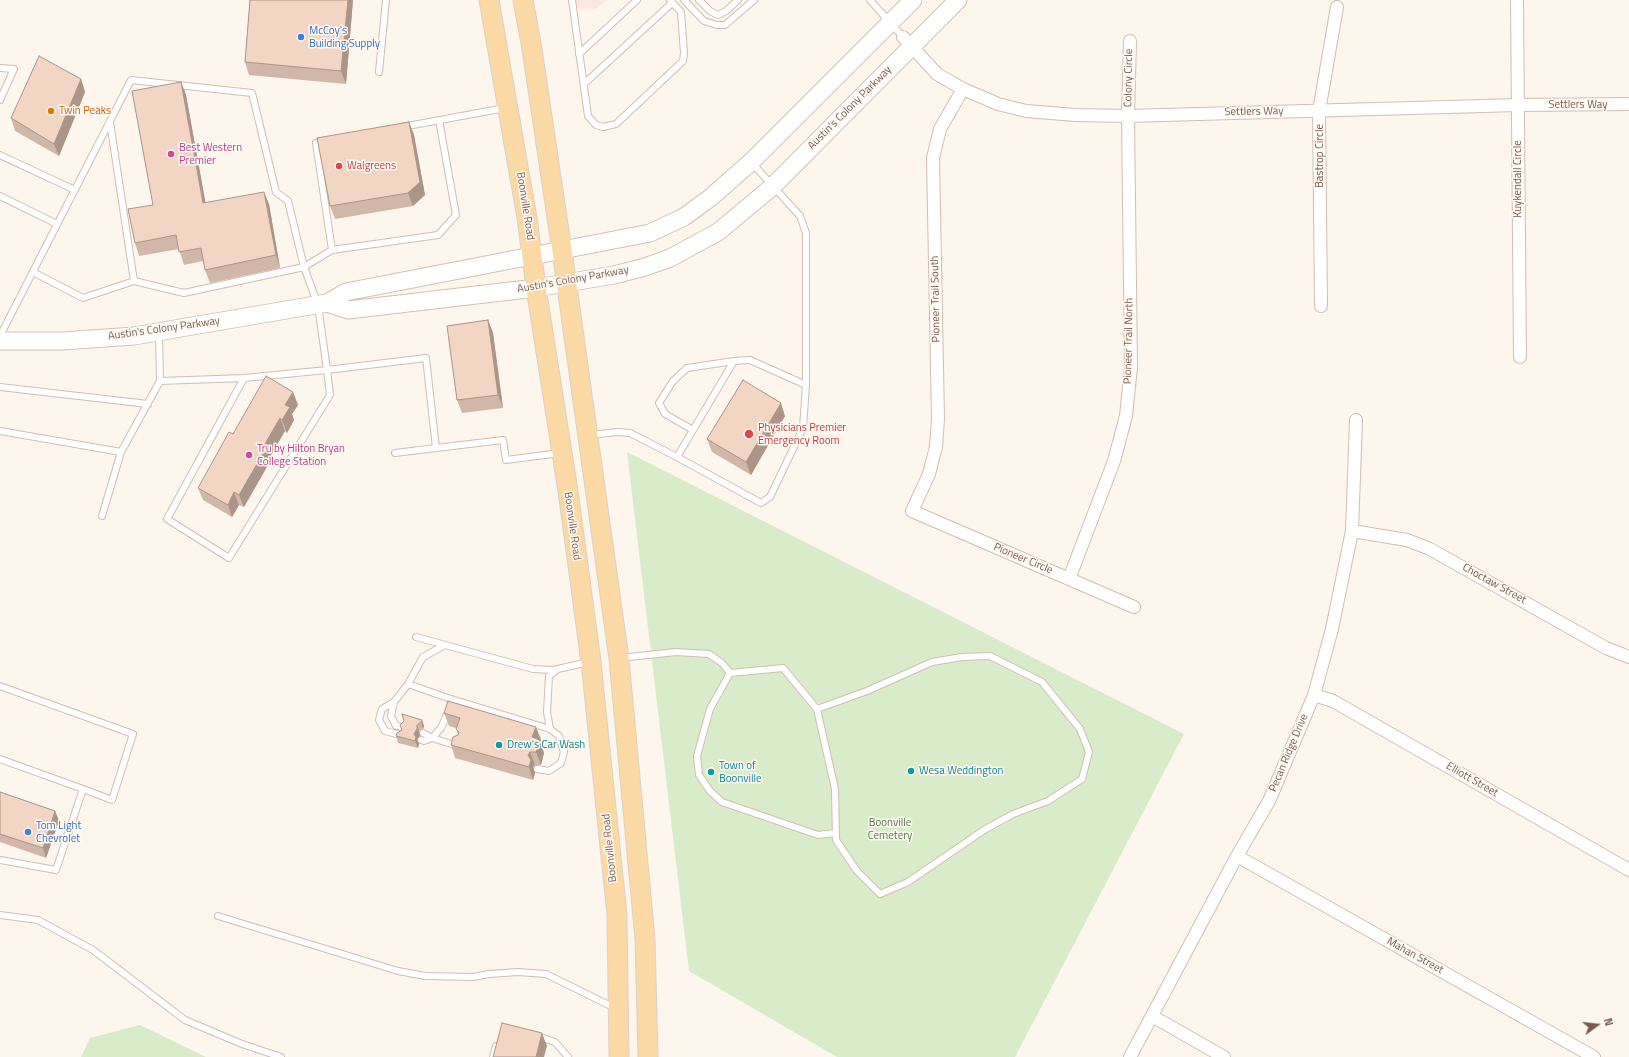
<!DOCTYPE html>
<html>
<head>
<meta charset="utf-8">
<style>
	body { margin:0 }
	#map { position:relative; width:1629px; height:1057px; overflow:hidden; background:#fdf6ec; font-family:"Titillium Web",sans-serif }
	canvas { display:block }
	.north { position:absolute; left:1577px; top:1005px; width:40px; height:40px; -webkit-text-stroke:3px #fffaf3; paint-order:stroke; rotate:75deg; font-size:11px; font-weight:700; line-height:16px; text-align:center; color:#7a5c4d }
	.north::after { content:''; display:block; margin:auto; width:14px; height:18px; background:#7a5c4d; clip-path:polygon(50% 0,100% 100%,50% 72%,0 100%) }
</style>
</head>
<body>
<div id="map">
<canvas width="1629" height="1057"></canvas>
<div class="north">N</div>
</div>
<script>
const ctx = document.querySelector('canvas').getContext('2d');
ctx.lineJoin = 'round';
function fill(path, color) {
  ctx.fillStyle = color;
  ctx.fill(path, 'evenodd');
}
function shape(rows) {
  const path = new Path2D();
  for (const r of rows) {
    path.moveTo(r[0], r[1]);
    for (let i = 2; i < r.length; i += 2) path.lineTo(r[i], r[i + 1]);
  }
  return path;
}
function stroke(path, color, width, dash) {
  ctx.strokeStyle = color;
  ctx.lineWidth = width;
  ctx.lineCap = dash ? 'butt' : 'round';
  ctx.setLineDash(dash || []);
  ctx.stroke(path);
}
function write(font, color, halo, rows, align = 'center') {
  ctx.font = font + ' "Titillium Web",sans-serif';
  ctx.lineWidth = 3;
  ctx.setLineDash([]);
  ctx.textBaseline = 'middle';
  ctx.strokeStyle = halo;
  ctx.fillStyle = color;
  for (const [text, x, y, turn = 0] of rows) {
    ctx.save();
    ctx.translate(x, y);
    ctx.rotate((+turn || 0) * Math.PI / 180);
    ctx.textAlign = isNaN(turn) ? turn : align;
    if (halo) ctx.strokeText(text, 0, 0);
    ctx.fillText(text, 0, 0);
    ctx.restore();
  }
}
fill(shape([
	[571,0,607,0,596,9,573,8]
]), '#fde8e0');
fill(shape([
	[627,452,1184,734,1015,1057,837,1057,689,971],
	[140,1025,206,1057,81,1057,90,1038]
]), '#d8ecc9');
const lane = shape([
	[572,0,588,116,596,125,603,127,616,124,683,61,684,53,681,12,670,0],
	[684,0,704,21,717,25,725,25,754,0],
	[699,0,710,11,718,15,726,11,738,0],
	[870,0,903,37],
	[579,54,637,0],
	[0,68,14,69,0,100],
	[379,72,386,0],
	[584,84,672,3],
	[110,122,134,281],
	[402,127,505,108],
	[0,155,75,190],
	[0,196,57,224],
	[332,250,438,235,456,215,439,120],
	[33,272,83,298,134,281,184,293,304,267,332,250,316,143,324,141],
	[0,336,131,80,252,93,276,192,288,201,304,267,318,305,327,370,426,358,436,448,503,440,506,460,560,453],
	[160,381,244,378,327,370,330,395,229,558,167,519,244,378],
	[0,387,148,404],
	[693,430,665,414,659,403,673,381,687,368,734,361],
	[0,431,121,452,160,381,159,333],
	[590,435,618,432,630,433,677,457,761,503,770,497,803,428,806,385,806,233,800,216,752,163],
	[395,453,436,448],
	[677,457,734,361,750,360,806,385],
	[102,516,121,452],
	[416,637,533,669,553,670,589,662],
	[620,658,676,652,709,654,722,663,730,673],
	[730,673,783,668,817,709,835,789,836,840,857,871,880,894,908,882,984,830,1013,814,1048,801,1082,779,1089,752,1080,729,1042,682,990,656,962,657,932,662,867,691,817,709],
	[730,673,710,709,697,756,699,775,710,791,722,802,818,835,836,833],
	[408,684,448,698,550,729,559,736,564,752,561,763,549,771,537,769],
	[0,686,133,734,112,800,83,789],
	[394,702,382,709,379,720,385,731,400,735],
	[402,727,396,726,391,716,394,702,408,684,423,657,445,645],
	[550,729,547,712,549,676,558,669],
	[423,733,432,738,441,728,449,710],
	[421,740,424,741,432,738,458,746],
	[0,759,83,789,56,870,0,860],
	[0,915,38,920,93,950,185,1020,242,1044,281,1057],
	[218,916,398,971,425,976,473,977,489,974,518,972,546,974,615,1008],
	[537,1036,555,1042,568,1057],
	[493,1057,496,1046]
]);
const street = shape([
	[1517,0,1520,357],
	[903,37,937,74,963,89,998,104,1026,111,1075,115,1128,116,1518,105,1629,104],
	[963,89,940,129,933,158,938,419,936,447,929,474,912,511,1134,607],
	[1321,306,1319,111,1337,7],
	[1352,531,1407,540,1430,549,1606,648,1629,657],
	[1069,579,1114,461,1126,416,1131,367,1128,116,1130,41],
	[1314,695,1333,701,1629,870],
	[1237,856,1594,1057],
	[1152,1016,1224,1057],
	[1130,1057,1237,856,1269,801,1314,695,1332,629,1352,531,1356,420]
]);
const secondary = shape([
	[327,303,348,310,536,288,614,275,645,267,670,258,718,232,772,187,958,0],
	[0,341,63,341,134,336,327,303,346,292,650,233,684,217,710,198,751,162,913,0]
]);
const primary = shape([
	[489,0,527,218,536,288,568,491,591,662,617,915,619,1057],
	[523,0,532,49,562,251,619,659,645,939,648,1057]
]);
stroke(lane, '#d1beb0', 8);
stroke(street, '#d1beb0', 14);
stroke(secondary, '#d6c0b0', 19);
stroke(primary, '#dad1cd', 21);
stroke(lane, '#fff', 6);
stroke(street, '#fff', 12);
stroke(secondary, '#fff', 17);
stroke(primary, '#fbd9a5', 19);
fill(shape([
	[250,0,353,0,346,84,249,75,245,62],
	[81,79,85,92,59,156,15,131,11,118],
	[181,82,186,95,205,202,269,204,280,268,210,283,205,270,203,261,184,265,179,249,139,256,135,243,153,205],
	[409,122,414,135,425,195,413,206,335,219,330,206],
	[488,320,493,333,503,408,462,413,457,400],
	[293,392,298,405,292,414,294,420,287,433,285,431,267,462,268,465,244,507,239,505,232,517,203,500,198,488,233,434],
	[785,416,751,475,712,452,707,439],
	[444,713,536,727,541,740,540,742,544,753,541,765,535,765,533,767,535,773,533,780,455,758,451,745,458,735,456,728,449,726],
	[422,720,424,726,423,729,419,731,420,736,417,739,419,744,418,748,398,743,396,736],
	[0,792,55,811,59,821,46,858,0,842]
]), '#d1b7a8');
fill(shape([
	[348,0,353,0,346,84,341,71],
	[81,79,85,92,59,156,54,144],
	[181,82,186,95,208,216,203,203],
	[409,122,414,135,425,195,413,206,408,193],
	[264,192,269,204,280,268,276,255],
	[488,320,493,333,503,408,498,395],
	[293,392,298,405,292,414,294,420,287,433,282,420,285,405],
	[781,403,785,416,751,475,746,462],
	[280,418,285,431,267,462,268,465,244,507,239,495,261,451],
	[234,492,239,505,232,517,228,505],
	[422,720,424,726,423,729,421,722],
	[417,725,419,731,420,736,417,739,419,744,418,748,415,741,414,734],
	[536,727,541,740,540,742,544,753,541,765,536,752,532,737],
	[530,752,535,765,533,767,535,773,533,780,529,767,528,755],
	[55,811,59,821,46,858,43,848],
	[542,1033,547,1046,544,1057,536,1057]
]), '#aa9588');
const building = shape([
	[250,0,348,0,341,71,245,62,250,0],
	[39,56,81,79,54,144,11,118,39,56],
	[181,82,203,203,264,192,276,255,205,270,201,248,179,252,176,235,135,243,128,209,153,205,132,91,181,82],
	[409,122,420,182,408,193,330,206,317,138,409,122],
	[488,320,498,395,457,400,447,326,488,320],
	[266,376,293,392,285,405,290,407,282,420,280,418,261,451,264,452,239,495,234,492,228,505,198,488,229,432,233,434,266,376],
	[743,380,781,403,746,462,707,439,743,380],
	[448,701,536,727,532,737,540,740,536,752,530,752,528,755,531,760,529,767,451,745,453,737,458,735,459,732,456,729,460,718,444,713,448,701],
	[402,714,422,720,421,722,417,725,417,729,414,734,416,737,415,741,396,736,397,733,402,730,400,725,404,721,402,714],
	[0,792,55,811,43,848,0,834,0,792],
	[502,1023,542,1033,536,1057,493,1057,502,1023]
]);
fill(building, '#f3d5c3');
stroke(building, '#aa9588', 1);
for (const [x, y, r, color] of [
	[301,37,4,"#3f7fe0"],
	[51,111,4,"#e8710a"],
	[171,154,4,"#d1479c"],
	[339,166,4,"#e0444e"],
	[749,434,5,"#e0444e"],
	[249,455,4,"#d1479c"],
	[499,745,4,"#0f9aa8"],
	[911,771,4,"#0f9aa8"],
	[711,772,4,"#0f9aa8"],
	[28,832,4,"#3f7fe0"]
]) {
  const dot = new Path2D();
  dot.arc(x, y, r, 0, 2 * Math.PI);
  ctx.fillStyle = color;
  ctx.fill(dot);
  stroke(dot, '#fffaf3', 1.5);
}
write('11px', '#366cbe', '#fffaf3', [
	["McCoy's",309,31],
	["Building Supply",309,44],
	["Tom Light",36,826],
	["Chevrolet",36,839]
], 'left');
write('11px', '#7a5c4d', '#fffaf3', [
	["Colony Circle",1129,78,-89],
	["Settlers Way",1578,105],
	["Austin's Colony Parkway",850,108,-45],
	["Settlers Way",1254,112,-1],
	["Bastrop Circle",1320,156,-90],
	["Kuykendall Circle",1518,179,-90],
	["Boonville Road",525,206,81],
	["Austin's Colony Parkway",573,280,-10],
	["Pioneer Trail South",936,299,-91],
	["Austin's Colony Parkway",164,329,-8],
	["Pioneer Trail North",1129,341,-89],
	["Boonville Road",572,526,82],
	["Pioneer Circle",1023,559,23],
	["Choctaw Street",1494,584,29],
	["Pecan Ridge Drive",1289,753,-67],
	["Elliott Street",1472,780,30],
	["Boonville Road",610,848,-96],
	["Mahan Street",1415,956,29]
]);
write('11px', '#c56008', '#fffaf3', [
	["Twin Peaks",59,111]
], 'left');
write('11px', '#b23c85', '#fffaf3', [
	["Best Western",179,148],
	["Premier",179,161],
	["Tru by Hilton Bryan",257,449],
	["College Station",257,462]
], 'left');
write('11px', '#be3a42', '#fffaf3', [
	["Walgreens",347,166],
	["Physicians Premier",758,428],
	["Emergency Room",758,441]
], 'left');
write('11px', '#0d838f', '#fffaf3', [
	["Drew's Car Wash",507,745],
	["Town of",719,766],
	["Boonville",719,779],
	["Wesa Weddington",919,771]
], 'left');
write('11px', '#537a41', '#fffaf3', [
	["Boonville",890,823],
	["Cemetery",890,836]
]);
</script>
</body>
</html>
